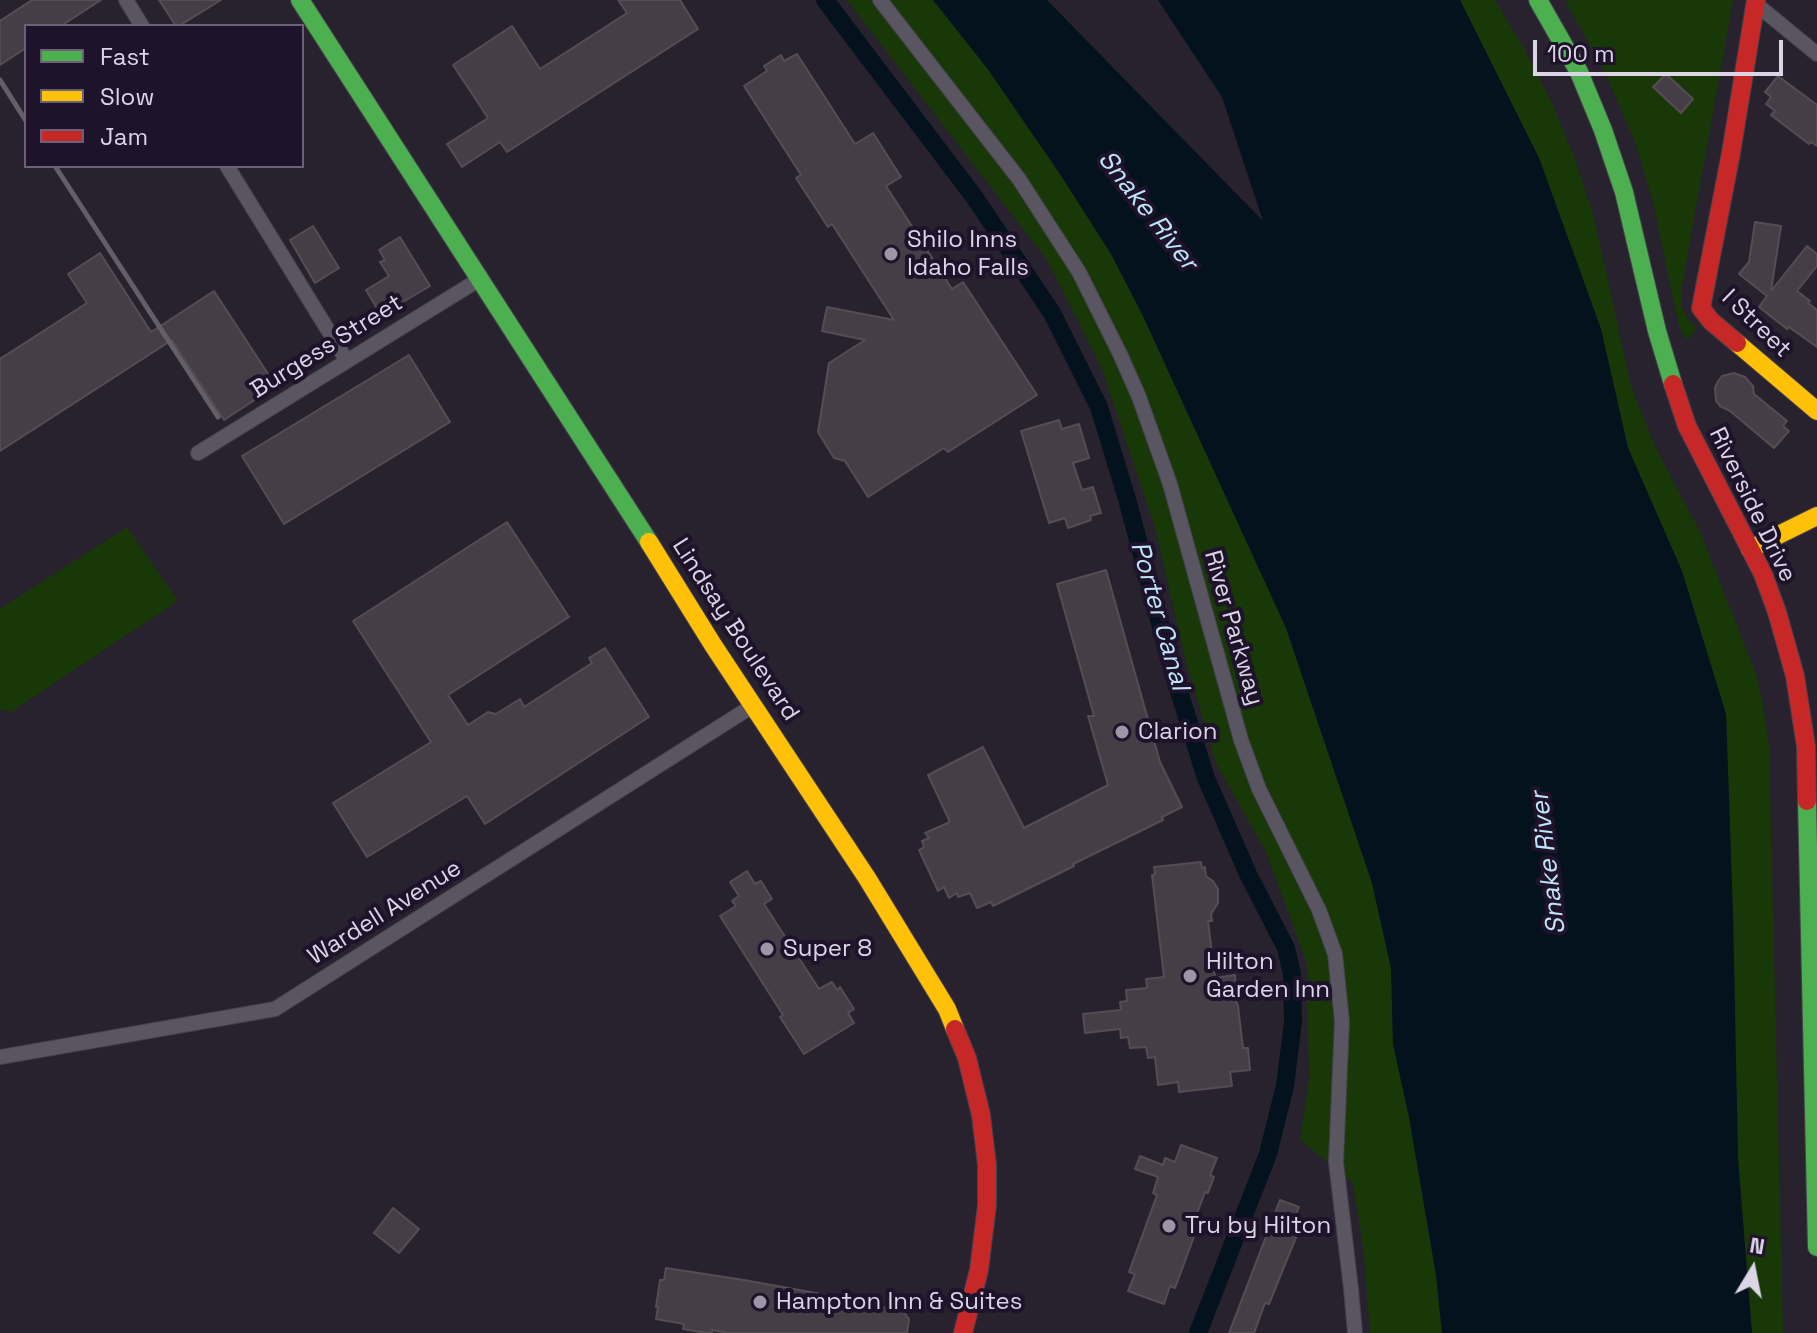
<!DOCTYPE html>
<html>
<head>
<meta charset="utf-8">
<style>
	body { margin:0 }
	#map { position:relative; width:1817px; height:1333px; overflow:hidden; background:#28222f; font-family:"Space Grotesk",sans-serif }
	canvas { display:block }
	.legend { position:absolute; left:24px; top:24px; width:280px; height:144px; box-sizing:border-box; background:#1e132b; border:2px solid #6a6176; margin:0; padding:10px 14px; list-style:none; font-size:24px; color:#dbd5e6 }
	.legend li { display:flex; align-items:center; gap:16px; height:40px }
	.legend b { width:40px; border:2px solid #6a6176 }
	.north { position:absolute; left:1713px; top:1229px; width:80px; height:80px; -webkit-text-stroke:6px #1e132b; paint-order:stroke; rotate:10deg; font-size:22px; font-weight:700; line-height:32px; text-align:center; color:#dbd5e6 }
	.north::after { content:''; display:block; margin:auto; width:28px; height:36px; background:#dbd5e6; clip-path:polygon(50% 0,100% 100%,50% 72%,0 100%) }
	.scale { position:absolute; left:1533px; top:40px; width:250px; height:36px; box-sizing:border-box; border:4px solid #dbd5e6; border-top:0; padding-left:10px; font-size:24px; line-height:28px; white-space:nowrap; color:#dbd5e6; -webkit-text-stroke:6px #1e132b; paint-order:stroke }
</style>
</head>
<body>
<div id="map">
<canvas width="1817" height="1333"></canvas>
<ul class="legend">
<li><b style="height:10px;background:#4caf50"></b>Fast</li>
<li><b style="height:10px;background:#ffc107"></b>Slow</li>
<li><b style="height:10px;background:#c62828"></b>Jam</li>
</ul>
<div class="north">N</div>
<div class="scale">100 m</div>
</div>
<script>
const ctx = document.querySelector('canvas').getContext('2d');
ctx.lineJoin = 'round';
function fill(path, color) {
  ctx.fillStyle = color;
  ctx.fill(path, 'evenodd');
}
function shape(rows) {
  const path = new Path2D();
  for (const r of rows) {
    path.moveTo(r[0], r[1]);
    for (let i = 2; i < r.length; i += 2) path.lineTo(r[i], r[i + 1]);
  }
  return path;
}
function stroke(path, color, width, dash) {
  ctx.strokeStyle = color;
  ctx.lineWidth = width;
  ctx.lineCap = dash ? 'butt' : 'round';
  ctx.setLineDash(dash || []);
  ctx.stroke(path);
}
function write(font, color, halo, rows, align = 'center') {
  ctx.font = font + ' "Space Grotesk",sans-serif';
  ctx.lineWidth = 8;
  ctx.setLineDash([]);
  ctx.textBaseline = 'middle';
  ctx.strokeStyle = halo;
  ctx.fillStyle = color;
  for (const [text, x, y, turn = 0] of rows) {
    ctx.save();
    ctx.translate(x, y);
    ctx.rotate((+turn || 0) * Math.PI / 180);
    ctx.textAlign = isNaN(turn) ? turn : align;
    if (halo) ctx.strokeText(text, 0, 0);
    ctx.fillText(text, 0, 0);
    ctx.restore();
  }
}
fill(shape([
	[847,0,933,0,987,68,1060,174,1111,254,1143,316,1286,628,1372,883,1391,968,1393,1044,1409,1117,1436,1275,1442,1333,1370,1333,1364,1252,1353,1183,1300,1140,1309,1080,1307,963,1266,852,1216,763,1186,662,1156,531,1102,369,1047,260],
	[1460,0,1495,0,1524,49,1552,103,1574,156,1594,217,1630,382,1642,415,1658,452,1700,532,1756,674,1763,705,1769,746,1783,1333,1752,1333,1738,1159,1733,915,1726,714,1682,571,1628,448,1601,329,1539,158],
	[1565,0,1733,0,1681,292,1681,306,1687,318,1696,328,1690,338,1686,339,1679,327,1653,202,1634,139,1604,71],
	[127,527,178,601,11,712,0,709,0,609]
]), '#183808');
fill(shape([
	[933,0,1047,0,1263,221,1222,97,1158,0,1460,0,1539,158,1601,329,1628,448,1682,571,1726,714,1733,915,1738,1159,1752,1333,1442,1333,1436,1275,1409,1117,1393,1044,1391,968,1372,883,1286,628,1143,316,1111,254,1060,174,987,68]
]), '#04121d');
stroke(shape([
	[825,0,975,198,1052,313,1099,407,1127,499,1173,672,1206,778,1248,874,1286,948,1292,974,1293,1022,1285,1086,1268,1154,1198,1333]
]), '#04121d', 18);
const building = shape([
	[32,0,101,0,61,26,26,26,26,48,0,65,0,21,32,0],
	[159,0,221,0,179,26,176,26,159,0],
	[618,0,680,0,698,29,507,152,500,142,462,167,447,144,488,118,453,65,512,26,540,69,627,13,618,0],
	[797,54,855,144,873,133,901,177,886,186,952,289,963,282,1037,395,948,452,944,448,868,497,845,461,834,458,818,432,829,363,865,340,822,331,827,307,894,320,832,224,828,227,796,178,801,175,744,86,767,71,764,66,781,55,784,61,797,54],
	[1666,74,1693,99,1681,113,1653,87,1666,74],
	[1778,76,1817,105,1817,146,1811,142,1809,144,1771,115,1775,111,1766,104,1771,97,1765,92,1778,76],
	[1755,222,1781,226,1771,291,1807,246,1817,254,1817,266,1797,291,1810,301,1808,303,1817,310,1817,347,1789,327,1787,329,1759,307,1767,296,1739,274,1749,262,1755,222],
	[313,226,339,268,315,283,290,240,313,226],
	[400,237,430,286,381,315,366,290,389,276,380,262,385,260,379,250,400,237],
	[100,253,151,332,214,291,276,386,224,420,172,340,0,451,0,359,87,303,68,274,100,253],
	[409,355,450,422,284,524,242,456,409,355],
	[1734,373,1745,377,1753,386,1754,394,1787,421,1783,426,1789,431,1774,448,1730,411,1720,406,1716,401,1715,388,1718,381,1722,376,1734,373],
	[1059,420,1062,429,1079,424,1089,458,1073,463,1082,490,1093,487,1101,513,1090,516,1091,520,1068,528,1065,518,1049,523,1021,431,1059,420],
	[507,522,569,617,448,695,468,725,488,712,496,714,520,699,524,707,592,663,589,658,605,648,649,717,485,824,467,796,367,857,333,803,431,742,353,621,507,522],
	[1106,570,1160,762,1182,807,1162,817,1163,820,1073,864,1074,866,993,906,991,902,977,908,970,893,958,897,957,893,949,898,944,887,938,891,919,850,924,847,922,841,929,838,925,833,950,822,928,775,983,747,1024,828,1108,785,1088,716,1094,716,1057,584,1106,570],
	[1201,862,1202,868,1205,867,1206,876,1213,881,1218,889,1218,903,1211,914,1212,921,1208,921,1215,978,1235,975,1236,989,1231,990,1238,1006,1243,1048,1248,1048,1250,1070,1230,1072,1232,1086,1179,1092,1178,1082,1158,1085,1155,1057,1148,1058,1146,1047,1130,1048,1128,1037,1121,1038,1120,1029,1085,1033,1083,1014,1121,1010,1120,1002,1127,1001,1126,990,1147,988,1146,979,1164,977,1152,875,1155,874,1154,867,1201,862],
	[747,871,755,884,761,881,772,899,764,904,819,989,832,982,837,990,840,987,854,1009,848,1013,854,1023,804,1054,780,1017,783,1015,720,916,736,906,732,901,739,896,730,882,747,871],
	[1181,1145,1217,1158,1210,1175,1214,1177,1208,1193,1205,1192,1190,1232,1195,1234,1175,1288,1170,1286,1164,1304,1128,1291,1135,1274,1129,1272,1157,1195,1153,1193,1158,1177,1135,1169,1140,1156,1163,1165,1165,1158,1175,1162,1181,1145],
	[1280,1200,1299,1207,1291,1227,1299,1230,1269,1304,1265,1303,1254,1333,1229,1333,1280,1200],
	[393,1208,419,1229,399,1253,374,1233,393,1208],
	[666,1268,744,1280,876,1304,876,1306,903,1311,909,1319,907,1333,728,1333,712,1330,712,1333,706,1333,683,1329,684,1324,656,1319,658,1307,656,1307,660,1280,664,1280,666,1268]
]);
fill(building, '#463e47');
stroke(building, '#564c54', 2);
const street = shape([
	[126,0,142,26],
	[880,0,1019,179,1079,272,1120,354,1139,397,1170,484,1241,740,1259,789,1319,910,1335,954,1342,1021,1336,1162,1351,1289,1355,1333],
	[1756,4,1817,54],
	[227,166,347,361],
	[198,453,480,279],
	[0,1057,275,1009,754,705]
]);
const fast = shape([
	[300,0,649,542],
	[1538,0,1579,72,1603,130,1624,192,1657,331,1673,384],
	[1807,801,1817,1247]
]);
const slow = shape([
	[1737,343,1817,411],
	[649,542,713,645,867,878,947,1009,955,1029],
	[1750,549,1817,516]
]);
const jam = shape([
	[1737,343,1711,321,1701,308,1731,153,1756,0],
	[1673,384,1687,426,1763,574,1777,612,1795,676,1806,746,1807,801],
	[955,1029,967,1058,981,1115,987,1165,987,1205,979,1270,963,1333]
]);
stroke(street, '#45404c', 16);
stroke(fast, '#45404c', 20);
stroke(slow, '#45404c', 20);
stroke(jam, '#45404c', 20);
stroke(street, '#5a5661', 14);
stroke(fast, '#4caf50', 18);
stroke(slow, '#ffc107', 18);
stroke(jam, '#c62828', 18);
stroke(shape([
	[0,80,26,121],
	[55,166,218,417]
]), '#635e68', 5);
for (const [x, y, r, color] of [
	[891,254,8,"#9c96a6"],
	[1122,732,8,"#9c96a6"],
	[767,949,8,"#9c96a6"],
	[1190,976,8,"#9c96a6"],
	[1169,1226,8,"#9c96a6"],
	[760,1302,8,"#9c96a6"]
]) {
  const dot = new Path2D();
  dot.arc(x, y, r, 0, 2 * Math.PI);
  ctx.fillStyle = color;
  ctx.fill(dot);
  stroke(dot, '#1e132b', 3);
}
write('24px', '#dbd5e6', '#1e132b', [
	["Shilo Inns",907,240],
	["Idaho Falls",907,268],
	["Clarion",1138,732],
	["Super 8",783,949],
	["Hilton",1206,962],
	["Garden Inn",1206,990],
	["Tru by Hilton",1185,1226],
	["Hampton Inn & Suites",776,1302]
], 'left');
write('24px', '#dbd5e6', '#1e132b', [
	["I Street",1756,324,44],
	["Burgess Street",327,347,-32],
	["Riverside Drive",1752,505,64],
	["River Parkway",1233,628,74],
	["Lindsay Boulevard",735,630,57],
	["Wardell Avenue",385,913,-32]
]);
write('italic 26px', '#bee5fa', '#1e132b', [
	["Snake River",1147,211,52],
	["Porter Canal",1159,616,74],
	["Snake River",1549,863,-97]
]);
</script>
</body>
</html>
